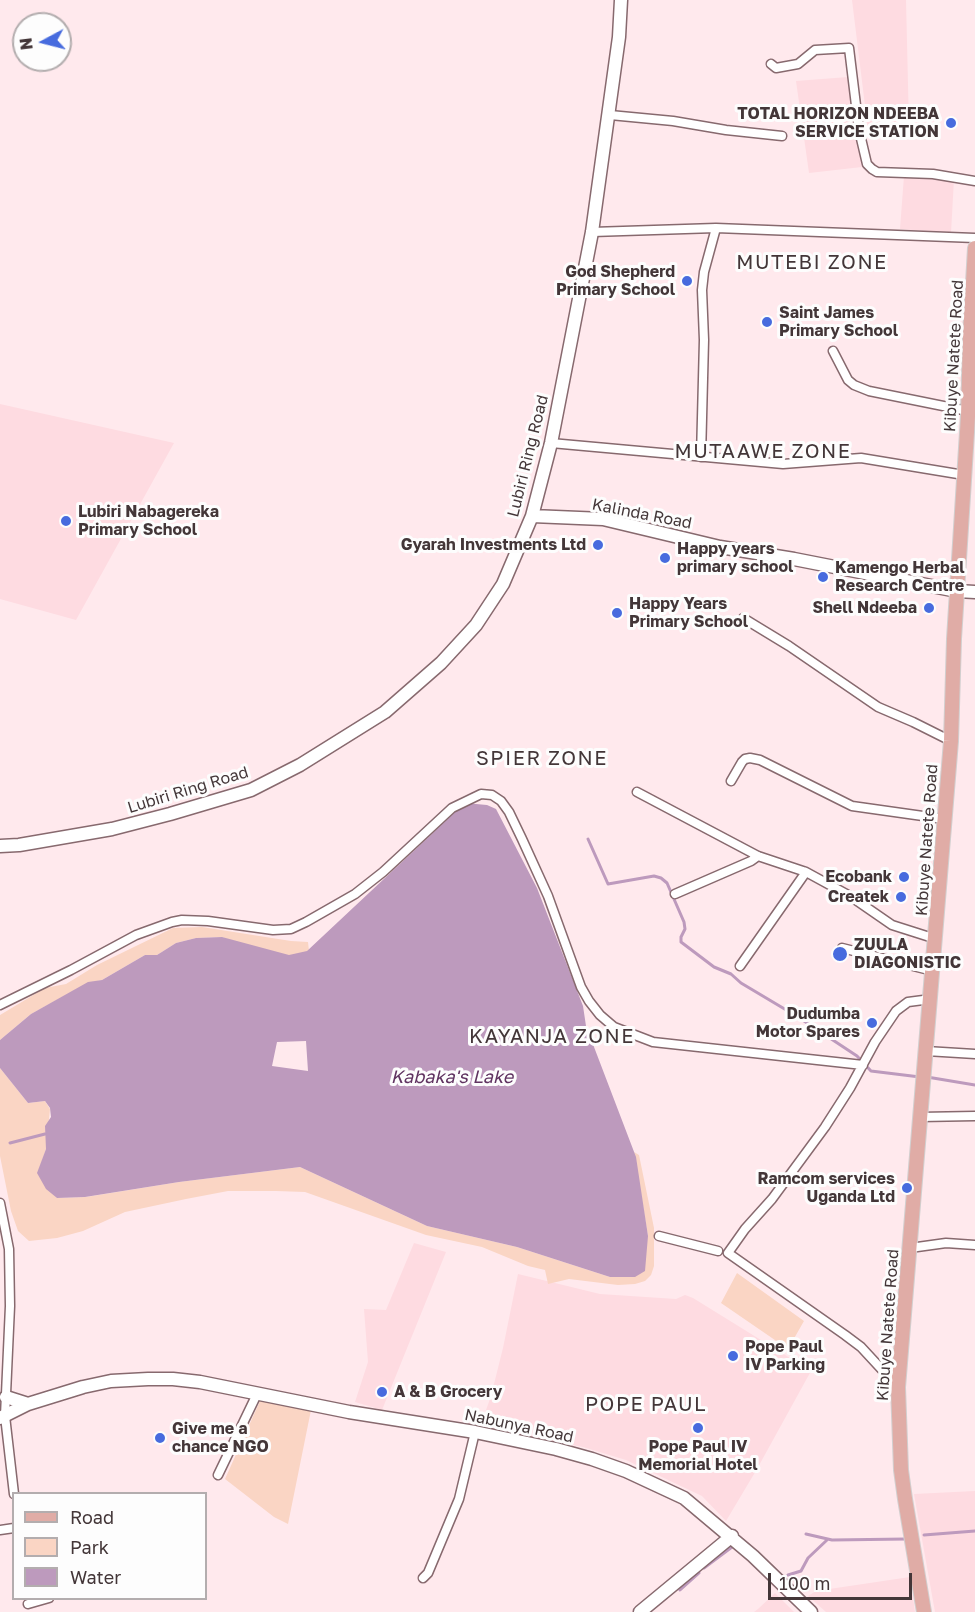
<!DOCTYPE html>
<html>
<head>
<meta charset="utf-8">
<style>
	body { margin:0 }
	#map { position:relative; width:975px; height:1612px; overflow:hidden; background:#ffe9ed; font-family:"Golos Text",sans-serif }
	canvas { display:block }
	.legend { position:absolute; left:12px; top:1492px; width:195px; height:108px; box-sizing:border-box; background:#fdfdfd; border:2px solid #b3adae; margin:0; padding:8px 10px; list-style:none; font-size:18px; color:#433638 }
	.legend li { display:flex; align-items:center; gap:12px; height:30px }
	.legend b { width:30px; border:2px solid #b3adae }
	.north { position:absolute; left:12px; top:12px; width:60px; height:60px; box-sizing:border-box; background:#fdfdfd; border:2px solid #b3adae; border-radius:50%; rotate:263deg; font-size:16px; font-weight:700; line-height:24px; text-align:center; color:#433638 }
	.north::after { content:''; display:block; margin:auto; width:21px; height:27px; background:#476bde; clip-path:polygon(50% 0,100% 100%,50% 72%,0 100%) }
	.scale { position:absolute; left:768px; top:1573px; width:144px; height:27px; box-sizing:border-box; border:3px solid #433638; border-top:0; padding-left:8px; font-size:18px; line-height:21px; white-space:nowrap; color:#433638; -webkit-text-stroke:4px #fdfdfd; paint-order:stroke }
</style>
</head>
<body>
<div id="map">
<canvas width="975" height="1612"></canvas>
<ul class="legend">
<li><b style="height:8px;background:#e0aca6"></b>Road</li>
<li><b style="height:16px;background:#fad5c4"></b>Park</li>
<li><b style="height:16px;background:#bd9abd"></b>Water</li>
</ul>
<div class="north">N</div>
<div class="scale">100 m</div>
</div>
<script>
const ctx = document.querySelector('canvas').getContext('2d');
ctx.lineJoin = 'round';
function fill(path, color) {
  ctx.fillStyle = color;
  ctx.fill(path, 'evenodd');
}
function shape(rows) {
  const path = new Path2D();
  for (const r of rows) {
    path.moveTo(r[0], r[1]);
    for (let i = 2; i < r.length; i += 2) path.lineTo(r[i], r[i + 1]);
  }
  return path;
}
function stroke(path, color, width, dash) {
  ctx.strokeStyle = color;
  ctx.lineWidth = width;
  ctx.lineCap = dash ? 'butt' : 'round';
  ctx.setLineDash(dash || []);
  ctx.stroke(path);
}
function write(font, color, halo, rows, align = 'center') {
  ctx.font = font + ' "Golos Text",sans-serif';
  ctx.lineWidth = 6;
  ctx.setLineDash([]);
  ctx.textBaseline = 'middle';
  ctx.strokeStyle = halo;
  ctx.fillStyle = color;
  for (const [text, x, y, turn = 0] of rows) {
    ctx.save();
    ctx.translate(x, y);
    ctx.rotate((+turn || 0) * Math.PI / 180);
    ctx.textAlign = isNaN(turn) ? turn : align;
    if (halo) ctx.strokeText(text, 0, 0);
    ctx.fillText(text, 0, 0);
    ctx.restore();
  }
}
fill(shape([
	[852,0,906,0,909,127,868,130],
	[848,77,862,167,809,173,796,81],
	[904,176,954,179,951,233,900,229],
	[0,404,174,443,76,620,0,599],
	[414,1243,446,1252,382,1410,355,1402,368,1362,364,1309,386,1310],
	[518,1274,600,1294,676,1299,685,1295,693,1298,811,1371,757,1469,726,1521,702,1496,626,1460,583,1447,480,1427,491,1396,503,1348],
	[975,1491,975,1612,935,1612,914,1494],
	[910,1577,915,1612,826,1612,808,1596,816,1591],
	[775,1593,794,1612,754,1612,758,1609]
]), '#fedbe1');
fill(shape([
	[202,927,291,941,308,942,310,960,294,967,222,937,196,938,176,943,157,955,145,955,102,980,88,983,31,1014,0,1040,0,1015,45,988,66,984,97,965,173,928],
	[0,1068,28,1103,45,1101,50,1109,46,1149,38,1173,57,1198,86,1197,179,1182,300,1167,427,1226,517,1247,610,1277,648,1236,634,1152,639,1155,654,1228,654,1266,651,1275,645,1281,635,1284,618,1285,569,1279,548,1284,545,1270,528,1266,482,1247,426,1235,305,1192,276,1191,228,1191,186,1199,125,1212,83,1231,57,1238,29,1241,18,1231,11,1211,0,1156],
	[737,1273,804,1321,788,1349,721,1303],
	[260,1401,311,1410,288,1524,274,1517,225,1479]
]), '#fad5c4');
fill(shape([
	[465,803,487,805,496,809,537,888,583,1006,586,1026,636,1157,648,1236,645,1271,635,1277,610,1277,517,1247,427,1226,300,1167,179,1182,85,1197,57,1198,46,1189,37,1173,46,1149,45,1126,51,1117,50,1108,45,1101,28,1103,0,1068,0,1040,31,1014,88,982,102,980,145,955,157,955,176,943,196,938,222,937,289,955,307,951],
	[306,1041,308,1071,272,1066,277,1042]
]), '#bd9abd');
stroke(shape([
	[588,839,608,884,654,876,661,878,667,883,684,922,685,929,681,937,681,942,714,967,731,974,741,983,798,1017,857,1056,871,1071,920,1077],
	[927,1077,975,1085],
	[10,1143,45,1134],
	[806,1534,832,1540,906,1539],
	[924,1535,975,1531],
	[704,1568,732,1547],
	[788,1575,801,1571,808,1558,827,1540],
	[680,1590,699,1573]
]), '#bd9abd', 3);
const street = shape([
	[771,64,776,68,798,64,815,50,849,48,859,130,867,164,872,169,877,172,933,174,975,181],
	[610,115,673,121,726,130,782,136],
	[592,232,716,228,975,238],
	[833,351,848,380,854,385,869,391,968,411],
	[551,443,783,464,861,458,964,475],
	[701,457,704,340,702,290,704,272,716,228],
	[743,618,789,646,878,707,913,722,951,741],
	[731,781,742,762,745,759,750,758,760,760,852,806,944,819],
	[637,792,758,856,806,872,850,896,892,925,936,939],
	[675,894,751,861,758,856],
	[842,948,933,971],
	[740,966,806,872],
	[0,1005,71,970,136,935,172,922,182,920,208,921,273,930,291,929,306,922,355,894,383,872,452,808,481,794,492,795,501,801,509,812,522,839,548,896,581,987,589,1001,600,1015,614,1027,653,1042,863,1065],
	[926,1051,975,1054],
	[920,1117,975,1116],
	[0,1203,9,1249,10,1306,5,1416,14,1494],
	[659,1236,718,1251],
	[910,1248,946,1243,975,1245],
	[898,1387,861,1347,845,1335,728,1253,745,1229,772,1199,825,1127,850,1088,875,1042,896,1011,908,1002,931,999],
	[218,1475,257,1394],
	[0,1530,14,1528],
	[423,1578,428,1573,459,1499,475,1432],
	[28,1604,49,1598]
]);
const secondary = shape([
	[532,516,603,519,720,547,794,559,957,591,975,592],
	[0,846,19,845,112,829,170,814,251,790,300,765,385,712,441,663,476,625,503,584,532,516,551,443,592,232,619,37,621,0],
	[6,1397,28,1404],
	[0,1418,28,1404,83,1387,111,1381,148,1379,173,1379,200,1382,349,1412,475,1432,556,1449,592,1459,626,1471,684,1498,753,1556,811,1612],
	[640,1612,732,1536]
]);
const primary = shape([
	[924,1612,905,1499,901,1470,898,1387,951,741,954,639,968,416,970,335,975,248]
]);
stroke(street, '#87696e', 11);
stroke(secondary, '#87696e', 15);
stroke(primary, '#d2cfcf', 16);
stroke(street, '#fff', 8);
stroke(secondary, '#fff', 12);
stroke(primary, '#e0aca6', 14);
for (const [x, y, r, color] of [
	[951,123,6,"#476bde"],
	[687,281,6,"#476bde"],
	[767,322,6,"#476bde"],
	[66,521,6,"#476bde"],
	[598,545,6,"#476bde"],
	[665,558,6,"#476bde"],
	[823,577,6,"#476bde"],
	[929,608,6,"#476bde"],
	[617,613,6,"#476bde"],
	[904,877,6,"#476bde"],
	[901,897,6,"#476bde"],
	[840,954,8,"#476bde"],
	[872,1023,6,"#476bde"],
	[907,1188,6,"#476bde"],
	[733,1356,6,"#476bde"],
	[382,1392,6,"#476bde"],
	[698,1428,6,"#476bde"],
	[160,1438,6,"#476bde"]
]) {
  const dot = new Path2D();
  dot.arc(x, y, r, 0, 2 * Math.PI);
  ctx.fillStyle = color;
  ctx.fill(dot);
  stroke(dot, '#fdfdfd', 2);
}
write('bold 16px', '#433638', '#fdfdfd', [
	["TOTAL HORIZON NDEEBA",939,114,"right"],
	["SERVICE STATION",939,132,"right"],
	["God Shepherd",675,272,"right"],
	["Primary School",675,290,"right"],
	["Saint James",779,313],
	["Primary School",779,331],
	["Lubiri Nabagereka",78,512],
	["Primary School",78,530],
	["Gyarah Investments Ltd",586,545,"right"],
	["Happy years",677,549],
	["primary school",677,567],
	["Kamengo Herbal",835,568],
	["Research Centre",835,586],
	["Happy Years",629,604],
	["Primary School",629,622],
	["Shell Ndeeba",917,608,"right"],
	["Ecobank",892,877,"right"],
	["Createk",889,897,"right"],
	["ZUULA",854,945],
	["DIAGONISTIC",854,963],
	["Dudumba",860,1014,"right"],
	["Motor Spares",860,1032,"right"],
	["Ramcom services",895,1179,"right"],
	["Uganda Ltd",895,1197,"right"],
	["Pope Paul",745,1347],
	["IV Parking",745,1365],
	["A & B Grocery",394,1392],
	["Give me a",172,1429],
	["chance NGO",172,1447],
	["Pope Paul IV",698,1447,"center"],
	["Memorial Hotel",698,1465,"center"]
], 'left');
write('16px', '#433638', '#fdfdfd', [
	["Kibuye Natete Road",954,356,-87],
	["Lubiri Ring Road",528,456,-76],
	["Kalinda Road",642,514,11],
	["Lubiri Ring Road",188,790,-17],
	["Kibuye Natete Road",927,840,-86],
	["Kibuye Natete Road",888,1325,-86],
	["Nabunya Road",519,1426,12]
]);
write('italic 18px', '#603361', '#fdfdfd', [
	["Kabaka's Lake",452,1077]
]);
ctx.letterSpacing = '1.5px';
write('20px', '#433638', '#fdfdfd', [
	["MUTEBI ZONE",812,263],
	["MUTAAWE ZONE",763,452],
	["SPIER ZONE",542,759],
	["KAYANJA ZONE",552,1037],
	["POPE PAUL",646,1405]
]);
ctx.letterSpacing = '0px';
</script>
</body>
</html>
